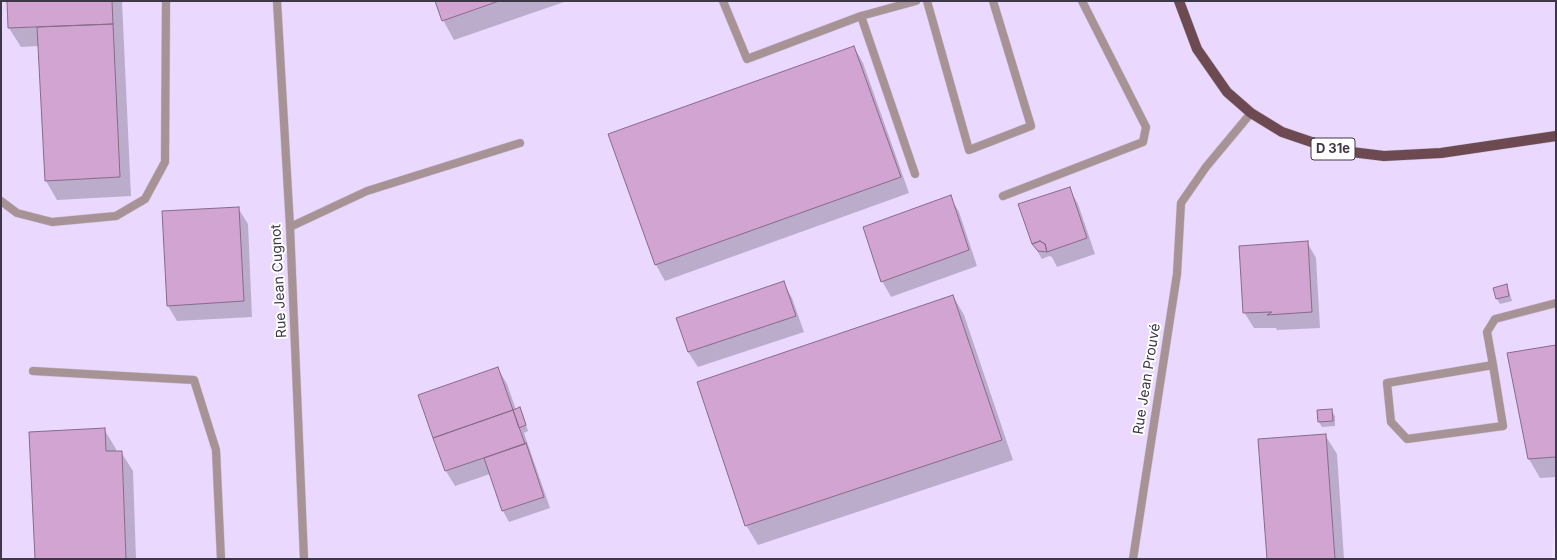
<!DOCTYPE html>
<html>
<head>
<meta charset="utf-8">
<style>
	body { margin:0 }
	#map { position:relative; width:1557px; height:560px; overflow:hidden; background:#f0e5fd; font-family:Inter,sans-serif }
	canvas { display:block }
	.frame { position:absolute; inset:0; border:2px solid #3e3747; pointer-events:none }
</style>
</head>
<body>
<div id="map">
<canvas width="1557" height="560"></canvas>
<div class="frame"></div>
</div>
<script>
const ctx = document.querySelector('canvas').getContext('2d');
ctx.lineJoin = 'round';
function fill(path, color) {
  ctx.fillStyle = color;
  ctx.fill(path, 'evenodd');
}
function shape(rows) {
  const path = new Path2D();
  for (const r of rows) {
    path.moveTo(r[0], r[1]);
    for (let i = 2; i < r.length; i += 2) path.lineTo(r[i], r[i + 1]);
  }
  return path;
}
function stroke(path, color, width, dash) {
  ctx.strokeStyle = color;
  ctx.lineWidth = width;
  ctx.lineCap = dash ? 'butt' : 'round';
  ctx.setLineDash(dash || []);
  ctx.stroke(path);
}
function write(font, color, halo, rows, align = 'center') {
  ctx.font = font + ' Inter,sans-serif';
  ctx.lineWidth = 4;
  ctx.setLineDash([]);
  ctx.textBaseline = 'middle';
  ctx.strokeStyle = halo;
  ctx.fillStyle = color;
  for (const [text, x, y, turn = 0] of rows) {
    ctx.save();
    ctx.translate(x, y);
    ctx.rotate((+turn || 0) * Math.PI / 180);
    ctx.textAlign = isNaN(turn) ? turn : align;
    if (halo) ctx.strokeText(text, 0, 0);
    ctx.fillText(text, 0, 0);
    ctx.restore();
  }
}
fill(shape([
	[1,1,1556,1,1556,518,1555,519,1552,559,1,559]
]), '#ead8fe');
fill(shape([
	[8,1,122,1,131,196,57,200,46,181,39,46,21,47,9,28],
	[436,1,567,1,454,40,443,20],
	[854,47,863,63,909,193,665,281,656,265,609,135],
	[1069,188,1078,204,1095,254,1057,267,1052,257,1049,256,1042,259,1033,244],
	[950,197,959,212,977,266,891,297,882,281],
	[238,208,248,224,252,317,177,321,168,306],
	[1307,242,1316,258,1320,328,1277,330,1276,328,1254,328,1244,312],
	[783,282,792,298,804,332,698,367,688,352],
	[1506,285,1509,291,1512,301,1500,304,1497,299],
	[953,296,964,315,1013,460,758,545,746,525],
	[1556,346,1556,477,1540,478,1529,459],
	[498,369,507,384,516,410,520,408,523,414,528,431,524,433,550,508,509,522,503,511,490,474,455,486,446,471],
	[1331,410,1335,416,1335,426,1322,427,1319,422],
	[104,429,116,449,116,452,121,452,133,471,136,559,36,559],
	[1325,435,1337,454,1344,559,1268,559]
]), '#0003');
const building = shape([
	[7,1,112,1,113,24,8,28,7,1],
	[435,1,499,1,442,21,435,1],
	[113,24,120,177,45,181,37,27,113,24],
	[854,46,901,177,655,265,608,134,854,46],
	[1070,187,1087,238,1047,252,1045,244,1040,241,1032,244,1018,204,1070,187],
	[951,195,969,250,881,282,863,227,951,195],
	[239,207,244,301,167,306,162,211,239,207],
	[1040,241,1045,244,1047,252,1038,251,1032,244,1040,241],
	[1308,241,1312,312,1267,315,1272,312,1243,313,1239,246,1308,241],
	[784,281,796,316,688,352,676,318,784,281],
	[1507,284,1509,296,1496,299,1493,288,1507,284],
	[953,295,1002,440,745,526,697,382,953,295],
	[1556,345,1556,457,1528,459,1507,353,1556,345],
	[498,367,513,410,433,438,418,395,498,367],
	[520,407,526,425,519,428,513,410,520,407],
	[1332,409,1333,421,1318,422,1317,410,1332,409],
	[513,410,525,444,445,471,433,438,513,410],
	[105,428,106,451,122,451,126,559,35,559,29,432,105,428],
	[1326,434,1335,559,1267,559,1258,439,1326,434],
	[526,443,544,497,502,511,484,458,526,443]
]);
fill(building, '#d1a4d2');
stroke(building, '#896b89', 1);
const service = shape([
	[723,1,747,59,861,16],
	[927,1,969,150,1031,126,993,1],
	[915,174,861,16,916,1],
	[1003,196,1143,142,1146,127,1082,1],
	[1,201,17,213,52,222,116,216,145,199,165,162,166,1],
	[290,227,367,191,520,143],
	[1493,365,1387,383,1391,422,1407,439,1503,426,1493,365,1487,332,1495,319,1556,303],
	[33,371,194,380,216,450,221,559]
]);
const minor = shape([
	[277,1,290,227,304,559],
	[1133,559,1177,274,1181,203,1206,167,1251,113]
]);
const primary = shape([
	[1179,1,1197,49,1227,92,1251,113,1282,132,1335,150,1384,156,1441,153,1556,136]
]);
stroke(service, '#ccc2d9', 9);
stroke(minor, '#ccc2d9', 9);
stroke(primary, '#ccc2d9', 11);
stroke(service, '#a79296', 8);
stroke(minor, '#a79296', 8);
stroke(primary, '#6d4a51', 10);
for (const [x, y, w] of [
	[1333,149,44]
]) {
  const box = new Path2D();
  box.roundRect(x - w / 2, y - 11, w, 22, 3);
  ctx.fillStyle = '#fff';
  ctx.fill(box);
  stroke(box, '#3e3747', 1);
}
write('bold 13px', '#3e3747', null, [
	["D 31e",1333,149]
]);
write('14px', '#3e3747', '#fff', [
	["Rue Jean Cugnot",279,281,-93],
	["Rue Jean Prouvé",1147,379,-81]
]);
</script>
</body>
</html>
